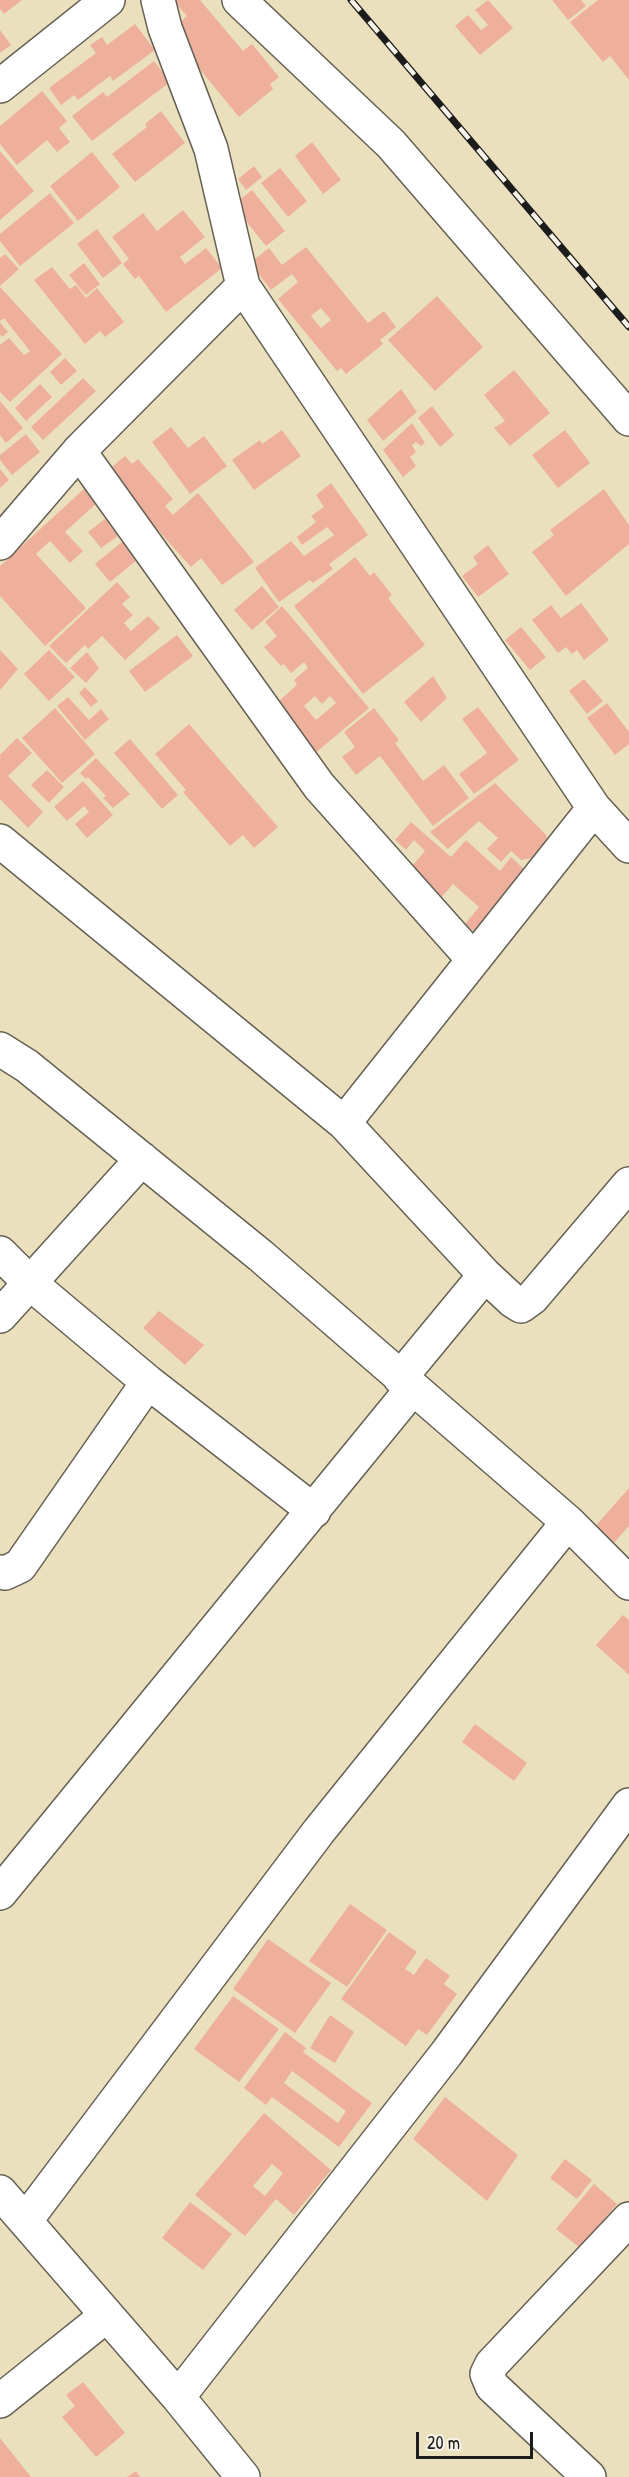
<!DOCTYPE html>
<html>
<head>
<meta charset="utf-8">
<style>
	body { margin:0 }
	#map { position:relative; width:629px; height:2477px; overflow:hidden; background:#ebe0bd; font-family:"Patrick Hand",sans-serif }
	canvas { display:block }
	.scale { position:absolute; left:416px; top:2432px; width:117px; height:27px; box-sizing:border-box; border:3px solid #1c1c1c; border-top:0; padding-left:8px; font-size:18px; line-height:21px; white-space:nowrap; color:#1c1c1c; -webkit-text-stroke:4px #f7f3e8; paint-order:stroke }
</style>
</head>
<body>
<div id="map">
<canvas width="629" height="2477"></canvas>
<div class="scale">20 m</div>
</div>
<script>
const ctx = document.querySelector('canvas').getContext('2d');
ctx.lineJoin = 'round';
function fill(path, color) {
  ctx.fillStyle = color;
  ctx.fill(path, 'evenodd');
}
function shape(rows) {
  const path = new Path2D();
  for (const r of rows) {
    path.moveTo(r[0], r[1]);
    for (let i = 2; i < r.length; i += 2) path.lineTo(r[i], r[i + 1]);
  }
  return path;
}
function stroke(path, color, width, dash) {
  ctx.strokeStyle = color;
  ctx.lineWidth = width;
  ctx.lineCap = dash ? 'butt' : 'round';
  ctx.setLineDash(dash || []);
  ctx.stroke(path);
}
fill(shape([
	[0,0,22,0,4,14,0,9],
	[173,0,200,0,243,51,252,44,279,77,270,84,273,89,239,117,169,32,187,16],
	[488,0,513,28,480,55,455,26,468,15,481,30,488,25,475,10],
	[552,0,581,0,586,6,568,20],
	[598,0,629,0,629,80,610,56,603,62,570,22],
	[135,24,155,50,113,81,110,76,78,100,74,95,61,105,49,88,96,53,90,45,102,37,107,45],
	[0,30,11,45,0,53],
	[154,61,170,82,92,141,72,116,103,92,107,97],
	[42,91,67,121,59,128,70,142,57,152,47,140,17,165,0,144,0,126],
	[161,111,185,143,135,182,112,154,147,127,145,124],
	[312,142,341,180,323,194,295,156],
	[0,151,34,191,0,220],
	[92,152,120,187,78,221,50,186],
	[254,166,262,177,246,190,238,179],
	[280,168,307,201,288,217,261,183],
	[252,190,285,231,266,246,233,205],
	[50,193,74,223,20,266,0,241,0,234],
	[183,210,205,237,180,257,185,264,206,248,222,268,166,312,139,276,135,279,123,264,129,259,112,237,143,213,157,231],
	[97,229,122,263,103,278,77,244],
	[306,247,368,323,384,311,396,327,380,340,383,344,346,374,341,368,337,371,278,299,298,282,292,274,271,290,250,263,269,248,282,265],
	[321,308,331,320,321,328,311,316],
	[5,254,19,269,0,286,0,258],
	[84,263,100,284,86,295,69,275],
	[52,267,70,289,76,285,86,298,97,288,124,322,105,337,100,331,85,344,34,280],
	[0,287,62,354,10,402,0,392,0,345,9,338,24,355,30,351,4,318,0,321],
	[437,296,483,347,435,391,388,340],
	[0,322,8,332,2,337,0,334],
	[65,358,77,371,61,385,50,372],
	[514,370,550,413,510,446,494,428,505,421,484,395],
	[83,378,96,391,43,440,31,427],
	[40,384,52,397,26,421,15,408],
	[401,389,417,412,383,441,367,420],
	[0,401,23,428,6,443,0,435],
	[432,406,454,435,440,447,418,418],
	[412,423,425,443,421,446,416,442,412,445,416,452,410,457,416,466,403,477,383,450],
	[171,427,188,448,204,436,227,466,190,494,152,442],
	[282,430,301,456,254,490,232,460,260,440,262,444],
	[565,430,590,463,558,488,532,455],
	[26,434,40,452,12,475,0,460,0,455],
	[125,456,132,464,138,459,173,499,165,506,173,515,198,493,254,562,222,585,201,558,191,567,106,472],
	[0,469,9,480,0,488],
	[331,483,368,535,329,564,333,569,313,583,310,580,279,602,255,568,291,541,304,556,334,535,327,527,302,545,297,537,316,522,311,516,324,507,316,495],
	[85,488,98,502,65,532,83,551,70,563,50,541,36,554,86,608,45,646,0,596,0,566],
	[604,489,629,525,629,544,566,596,532,552,554,535,550,530],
	[105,519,118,536,101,548,88,532],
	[122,542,137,560,110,582,95,564],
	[488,545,509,574,478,597,462,576,478,564,473,557],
	[355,557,370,576,374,572,392,595,388,598,425,645,363,694,294,606],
	[117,582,130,597,122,604,133,615,124,623,131,631,148,616,160,628,125,660,102,636,88,649,85,645,66,663,49,646],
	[262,586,279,607,252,630,234,610],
	[581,603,609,640,584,660,577,650,572,654,566,647,558,653,532,620,551,605,561,618],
	[282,606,369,708,313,755,272,707,297,685,294,680,308,668,304,662,291,673,284,664,281,666,264,647,277,636,265,622],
	[315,696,322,704,330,696,336,703,316,720,304,706],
	[521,627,546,657,530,670,505,640],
	[177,635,193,656,145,692,129,671],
	[0,650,18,669,0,690],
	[49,650,75,677,49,701,24,674],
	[87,652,99,668,86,683,70,668],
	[433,676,447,698,421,722,404,702],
	[584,679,603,701,587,714,569,691],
	[85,687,98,701,91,707,79,693],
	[68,697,89,720,101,709,109,719,85,740,57,706],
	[607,703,629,732,629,744,615,755,587,718],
	[478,707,519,760,474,794,459,774,487,753,462,719],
	[55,708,95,754,62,783,22,738],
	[374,708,399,740,395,743,423,781,444,765,469,798,433,826,380,756,356,775,342,757,355,747,344,732],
	[189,724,278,827,254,848,243,835,230,846,183,792,186,790,155,754],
	[17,738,32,753,8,776,43,812,28,828,0,799,0,755],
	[130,739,178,795,162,809,114,753],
	[96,758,130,794,113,808,103,798,106,796,88,777,86,779,80,773],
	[47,770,64,787,49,803,31,785],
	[83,781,113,815,87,838,75,824,89,812,84,806,67,821,54,807],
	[495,783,547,836,542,856,521,860,511,851,501,862,487,849,498,838,479,821,448,849,430,832],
	[411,822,451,857,466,840,500,871,511,857,527,872,474,932,465,924,479,907,453,884,439,900,407,872,425,851,414,840,406,850,395,840],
	[159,1311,204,1345,185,1365,143,1328],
	[629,1488,629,1526,611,1546,592,1530],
	[623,1615,629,1620,629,1675,596,1645],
	[475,1724,527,1763,514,1781,462,1742],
	[350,1904,387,1930,347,1987,309,1961],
	[389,1932,417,1952,405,1969,414,1975,426,1958,450,1976,444,1984,457,1994,427,2035,418,2029,406,2046,341,1999],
	[268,1939,331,1983,295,2033,233,1989],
	[233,1996,279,2029,239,2082,194,2049],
	[330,2015,354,2032,335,2063,310,2048],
	[285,2032,306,2048,303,2052,372,2103,339,2147,272,2097,266,2105,244,2088],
	[292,2071,346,2111,338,2123,284,2083],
	[445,2097,518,2155,487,2201,413,2139],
	[264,2113,331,2170,294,2215,276,2199,245,2236,195,2195],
	[272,2164,283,2173,265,2196,253,2186],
	[565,2159,592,2180,577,2199,550,2178],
	[594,2184,617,2204,580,2248,556,2229],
	[190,2202,232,2234,203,2270,162,2238],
	[83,2382,125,2433,96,2457,62,2417,75,2406,66,2395],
	[0,2438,31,2477,0,2477],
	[136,2471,140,2477,127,2477]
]), '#eeb09d');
const minor = shape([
	[158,0,165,28,211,149,243,286,594,808,629,846],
	[239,0,391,144,629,419],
	[0,86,108,0],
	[79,451,319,786,473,959],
	[0,543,79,451,243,286],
	[0,841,344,1123,485,1275,513,1301,521,1306,532,1298,629,1184],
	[0,1049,27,1066,261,1256,568,1522,629,1583],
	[344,1123,594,808],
	[0,1253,30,1283,148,1382,314,1511],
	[0,1316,142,1159],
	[400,1378,485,1275],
	[0,1572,5,1573,20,1566,148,1382],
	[0,1893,412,1389],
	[0,2192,178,2397,243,2477],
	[26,2220,319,1831,568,1522],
	[178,2397,446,2054,629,1805],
	[0,2401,106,2316],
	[589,2477,492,2386,487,2374,492,2364,629,2219]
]);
stroke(minor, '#646154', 36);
stroke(minor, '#fff', 33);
const rail = shape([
	[351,0,629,327]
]);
stroke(rail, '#1c1c1c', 7);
stroke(rail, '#f7f3e8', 4.5, [14]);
</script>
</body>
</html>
